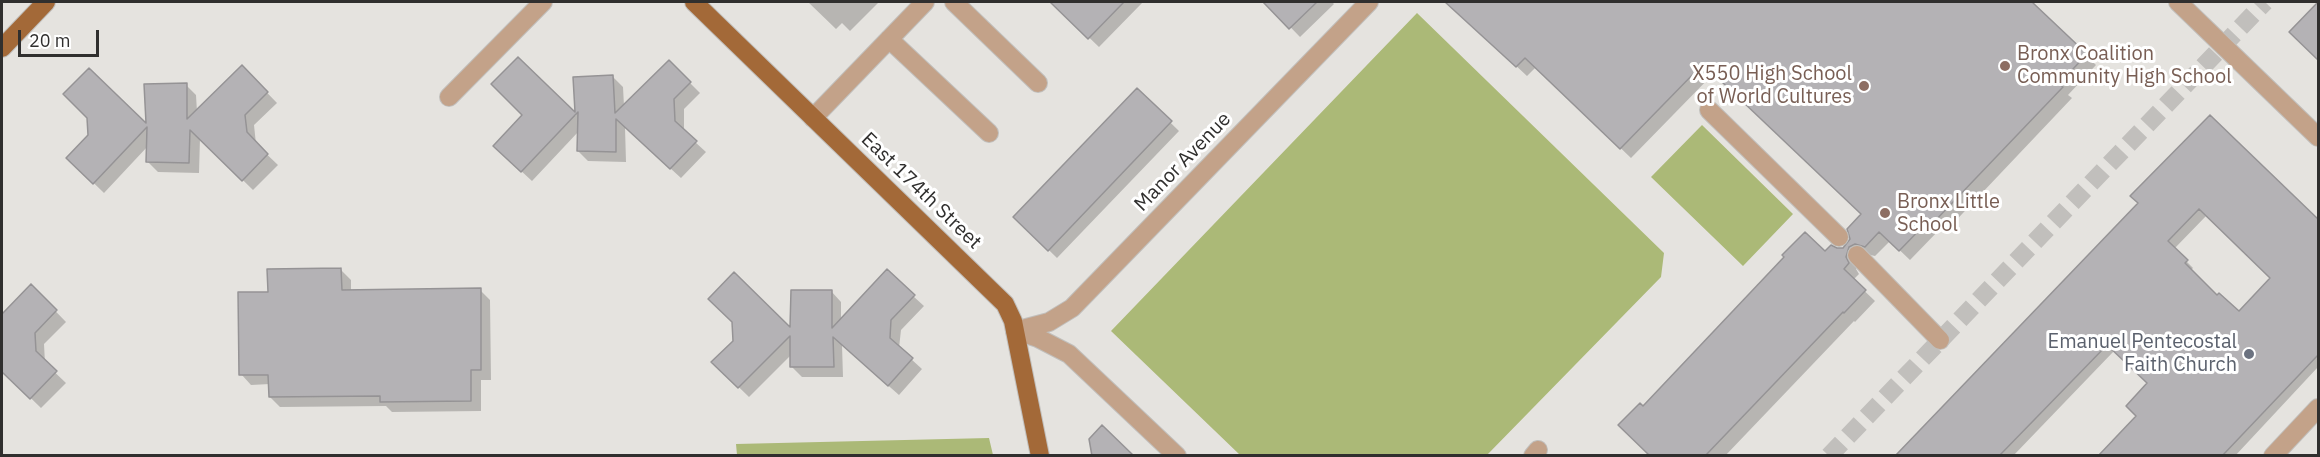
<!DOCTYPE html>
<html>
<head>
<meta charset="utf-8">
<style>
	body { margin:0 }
	#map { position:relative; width:2320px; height:457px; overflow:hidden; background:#e5e3df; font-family:"IBM Plex Sans",sans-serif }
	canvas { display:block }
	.frame { position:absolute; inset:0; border:3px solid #302f2e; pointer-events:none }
	.scale { position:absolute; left:18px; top:30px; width:81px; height:27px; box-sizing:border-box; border:3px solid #302f2e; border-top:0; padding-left:8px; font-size:18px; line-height:21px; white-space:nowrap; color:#302f2e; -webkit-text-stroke:4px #fff; paint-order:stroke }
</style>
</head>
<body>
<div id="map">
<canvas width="2320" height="457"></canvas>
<div class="frame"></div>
<div class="scale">20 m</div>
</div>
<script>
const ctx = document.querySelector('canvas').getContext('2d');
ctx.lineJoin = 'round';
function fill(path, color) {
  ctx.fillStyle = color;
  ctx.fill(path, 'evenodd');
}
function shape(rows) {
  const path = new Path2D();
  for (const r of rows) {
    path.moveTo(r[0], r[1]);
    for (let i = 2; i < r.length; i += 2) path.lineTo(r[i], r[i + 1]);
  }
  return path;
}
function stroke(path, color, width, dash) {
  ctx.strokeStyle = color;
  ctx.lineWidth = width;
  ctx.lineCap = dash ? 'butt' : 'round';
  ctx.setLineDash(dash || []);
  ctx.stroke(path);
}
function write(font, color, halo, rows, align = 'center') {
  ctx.font = font + ' "IBM Plex Sans",sans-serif';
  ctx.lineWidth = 6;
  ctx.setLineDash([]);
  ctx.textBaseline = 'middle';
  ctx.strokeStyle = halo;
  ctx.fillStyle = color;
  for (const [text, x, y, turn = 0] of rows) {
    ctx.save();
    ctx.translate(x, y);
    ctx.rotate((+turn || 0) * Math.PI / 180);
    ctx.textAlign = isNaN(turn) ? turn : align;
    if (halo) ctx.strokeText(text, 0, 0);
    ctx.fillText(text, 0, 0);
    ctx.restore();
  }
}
fill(shape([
	[1417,13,1664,253,1661,277,1487,455,1240,455,1111,331],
	[1702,125,1793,214,1743,266,1651,177],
	[989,438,993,455,737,455,736,444]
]), '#abb977');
fill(shape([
	[808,2,879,2,850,31,842,23,836,29],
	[1052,2,1143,2,1099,47],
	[1272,2,1332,2,1334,4,1300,37,1269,5],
	[1466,2,1813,2,1815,4,1818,2,2030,2,2096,65,2068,95,2072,98,1945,232,1941,228,1910,260,1890,241,1875,256,1866,254,1859,258,1856,269,1859,274,1853,280,1875,301,1855,322,1854,321,1725,456,1652,456,1643,408,1825,253,1843,249,1852,240,1862,215,1714,73,1631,158,1536,67,1527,76,1468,21,1457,11],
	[518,59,576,116,574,79,613,77,623,87,624,106,669,62,700,93,684,109,684,132,706,152,681,178,625,127,626,162,588,161,578,151,579,131,532,181,505,156,524,115],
	[242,67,277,103,254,125,256,144,278,165,253,190,200,138,199,173,158,172,148,162,148,146,104,193,68,158,147,127,186,85,196,95,197,112],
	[1137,90,1179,131,1057,258,1015,217],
	[2140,203,2318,221,2318,367,2235,456,2099,456,2138,416,2149,383,2114,351,2013,456,1897,456],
	[2207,215,2272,279,2239,313,2217,297,2190,271,2193,268,2174,249],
	[341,270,351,280,351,291,480,290,490,300,491,380,481,380,481,411,392,412,386,406,280,407,270,397,270,384,251,385,241,374,269,293],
	[31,286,66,322,44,344,45,363,66,383,41,408,2,370,2,316],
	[831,291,841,302,841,320,913,296,924,306,901,330,899,348,922,369,899,395,842,345,843,377,802,377,792,367,792,354,749,397,713,362,792,331]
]), '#0003');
const building = shape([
	[1050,2,1124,2,1088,39,1050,2],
	[1263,2,1317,2,1289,29,1263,2],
	[1445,2,2032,2,2087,54,2059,84,2063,87,1933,223,1930,219,1899,251,1879,232,1865,247,1855,244,1849,247,1846,257,1849,263,1844,269,1866,290,1844,313,1843,312,1705,456,1650,456,1618,425,1640,403,1643,406,1784,257,1782,255,1805,232,1825,251,1831,245,1837,248,1843,248,1850,239,1847,229,1861,214,1703,64,1620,149,1525,58,1516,67,1445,2],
	[2318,2,2319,2,2319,61,2289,32,2318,2],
	[518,57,575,112,573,77,613,75,615,113,669,60,691,82,674,99,675,121,697,141,670,169,616,119,616,152,577,151,578,112,521,172,493,146,522,115,491,84,518,57],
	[242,65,268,92,245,115,247,132,268,154,242,181,190,130,189,163,146,162,147,127,93,184,66,158,88,135,87,118,63,94,89,68,146,123,144,84,187,83,187,119,242,65],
	[1137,88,1172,121,1048,251,1013,217,1137,88],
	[2210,115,2319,220,2319,354,2222,456,2098,456,2136,416,2126,406,2147,383,2107,345,1999,456,1895,456,2138,203,2130,196,2210,115],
	[2199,209,2270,278,2239,311,2219,293,2217,295,2185,263,2188,260,2168,241,2199,209],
	[341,268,342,290,481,288,481,370,471,370,471,401,380,402,380,396,269,397,268,375,239,375,238,292,268,292,267,269,341,268],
	[887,269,915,295,891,320,890,338,913,358,888,386,833,337,834,367,790,367,790,336,738,388,711,362,733,341,732,322,708,299,734,272,790,327,791,290,832,290,832,328,887,269],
	[31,284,57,310,35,333,36,351,57,371,30,399,2,372,2,314,31,284],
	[1102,425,1134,456,1092,456,1089,439,1102,425]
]);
fill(building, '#b4b2b5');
stroke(building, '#959395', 1.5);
stroke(shape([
	[1829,456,2265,2]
]), '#c1bfbc', 18, [18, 9]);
const minor = shape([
	[954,2,1038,83],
	[2178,2,2318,137],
	[889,39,989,133],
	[449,97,543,2],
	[1709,110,1839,237],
	[813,118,925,2],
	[1857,255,1940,340],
	[1015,331,1049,322,1072,308,1369,2],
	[1017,331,1038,338,1069,354,1177,456],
	[1533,456,1538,450],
	[2273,456,2318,408]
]);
const major = shape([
	[694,2,1005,304,1013,321,1040,456],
	[2,48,46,2]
]);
stroke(minor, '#c1bfbc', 20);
stroke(major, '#c1bfbc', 20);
stroke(minor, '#c3a289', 18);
stroke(major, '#a36938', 18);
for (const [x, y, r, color] of [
	[2005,66,6,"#8d6e63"],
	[1864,86,6,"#8d6e63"],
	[1885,213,6,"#8d6e63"],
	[2249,354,6,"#6b7280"]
]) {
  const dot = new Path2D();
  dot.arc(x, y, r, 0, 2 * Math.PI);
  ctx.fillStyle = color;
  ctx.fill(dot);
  stroke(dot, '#fff', 2);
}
write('20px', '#785e54', '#fff', [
	["Bronx Coalition",2017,54],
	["Community High School",2017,77],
	["X550 High School",1852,74,"right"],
	["of World Cultures",1852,97,"right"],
	["Bronx Little",1897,202],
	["School",1897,225]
], 'left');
write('20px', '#302f2e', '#fff', [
	["Manor Avenue",1183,162,-46],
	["East 174th Street",921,191,44]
]);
write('20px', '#5b616d', '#fff', [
	["Emanuel Pentecostal",2237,342],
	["Faith Church",2237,365]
], 'right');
</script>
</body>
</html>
